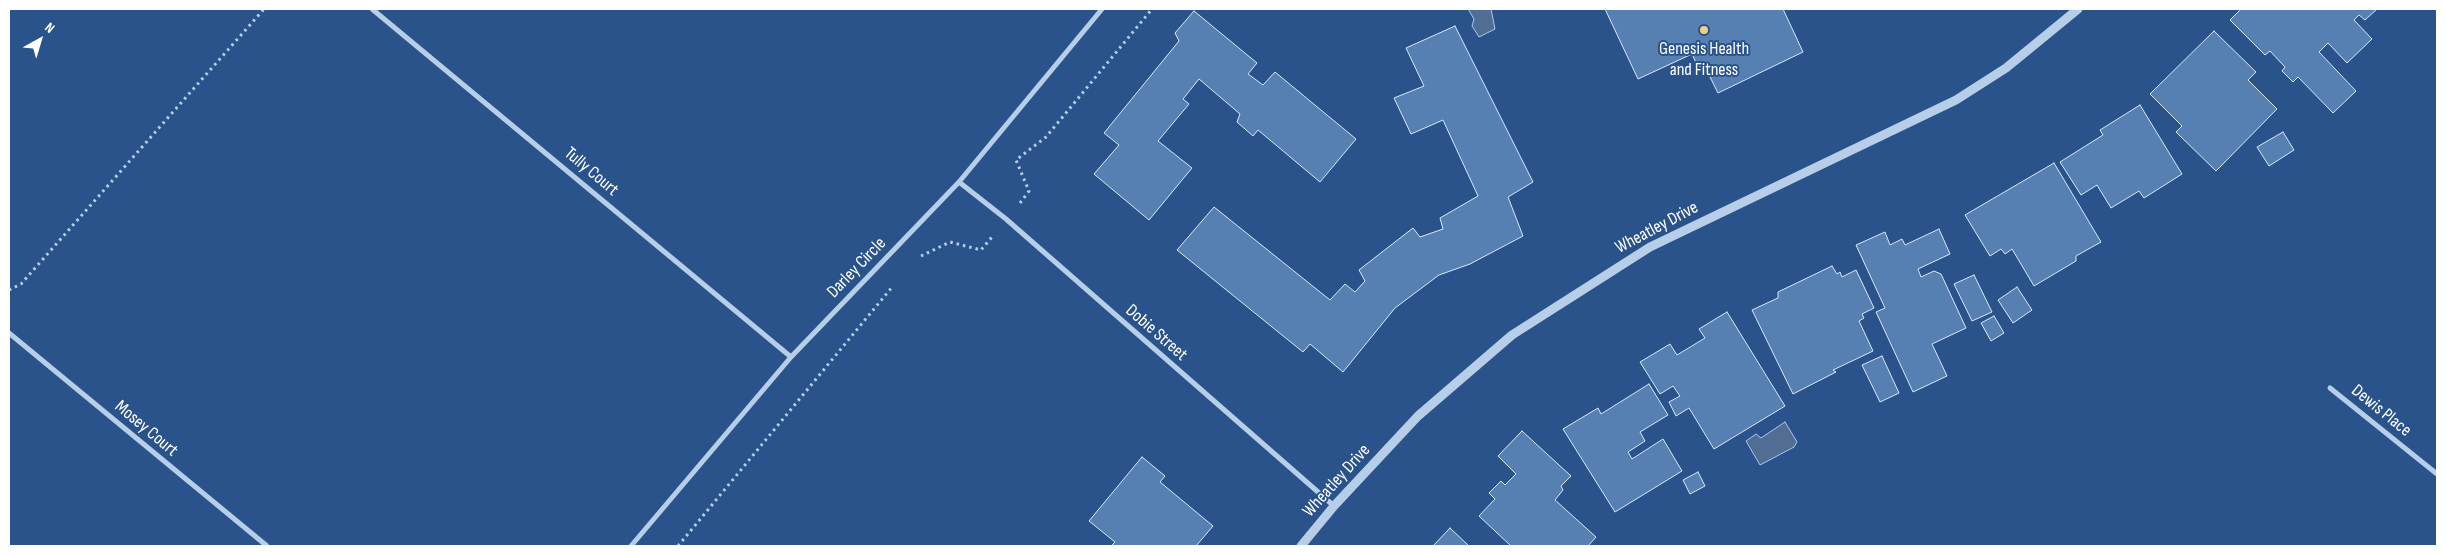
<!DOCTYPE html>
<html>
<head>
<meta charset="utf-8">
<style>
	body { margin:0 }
	#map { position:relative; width:2446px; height:555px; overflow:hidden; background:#29538a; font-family:"Sofia Sans Condensed",sans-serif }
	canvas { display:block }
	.frame { position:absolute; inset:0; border:10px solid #fff; pointer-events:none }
	.north { position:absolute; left:15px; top:15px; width:50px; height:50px; -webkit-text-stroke:4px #29538a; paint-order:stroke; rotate:39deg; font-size:14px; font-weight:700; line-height:20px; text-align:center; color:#fff }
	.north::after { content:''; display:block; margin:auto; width:18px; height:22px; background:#fff; clip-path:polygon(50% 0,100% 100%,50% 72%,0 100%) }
</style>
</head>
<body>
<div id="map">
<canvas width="2446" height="555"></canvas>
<div class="frame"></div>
<div class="north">N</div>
</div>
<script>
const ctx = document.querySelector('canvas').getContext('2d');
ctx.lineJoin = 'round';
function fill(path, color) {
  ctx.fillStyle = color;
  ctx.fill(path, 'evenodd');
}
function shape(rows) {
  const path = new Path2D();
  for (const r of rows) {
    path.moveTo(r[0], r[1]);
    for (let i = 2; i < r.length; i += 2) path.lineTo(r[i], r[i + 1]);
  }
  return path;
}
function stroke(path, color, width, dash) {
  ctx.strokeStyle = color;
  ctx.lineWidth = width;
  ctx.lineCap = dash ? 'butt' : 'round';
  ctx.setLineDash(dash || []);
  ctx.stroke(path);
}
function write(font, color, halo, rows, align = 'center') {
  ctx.font = font + ' "Sofia Sans Condensed",sans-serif';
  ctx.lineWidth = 4;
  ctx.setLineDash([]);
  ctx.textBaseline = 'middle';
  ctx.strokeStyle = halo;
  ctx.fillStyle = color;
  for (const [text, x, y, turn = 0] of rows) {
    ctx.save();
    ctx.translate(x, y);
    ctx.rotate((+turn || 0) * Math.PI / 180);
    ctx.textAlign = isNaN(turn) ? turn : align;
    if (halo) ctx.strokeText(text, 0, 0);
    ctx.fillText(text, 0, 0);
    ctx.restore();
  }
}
const water = shape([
	[1468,9,1491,9,1495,29,1479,37,1472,26,1474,19,1468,9],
	[1785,422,1797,442,1794,447,1760,465,1746,441,1756,434,1761,438,1785,422]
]);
fill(water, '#516d94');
stroke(water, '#acc8e9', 1);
const building = shape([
	[1605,9,1783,9,1803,52,1718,93,1704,65,1698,67,1692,54,1638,79,1605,9],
	[2241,9,2377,9,2365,20,2359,15,2354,20,2372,39,2347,63,2328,43,2319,52,2356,91,2333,113,2298,77,2293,82,2282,71,2285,67,2270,51,2265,55,2230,20,2241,9],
	[1194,11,1257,63,1248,74,1263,85,1275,72,1356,139,1320,182,1258,130,1253,136,1237,122,1240,114,1199,79,1183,99,1189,104,1158,141,1192,168,1149,220,1094,174,1119,145,1104,133,1179,41,1175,33,1194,11],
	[1455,26,1533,182,1508,197,1523,236,1470,264,1439,275,1395,308,1343,372,1310,344,1303,352,1177,250,1214,207,1330,300,1345,284,1355,292,1365,281,1359,270,1413,228,1420,237,1443,229,1440,218,1478,196,1443,120,1411,134,1394,98,1424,86,1406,48,1455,26],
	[2214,31,2256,72,2248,80,2277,109,2216,171,2176,132,2182,126,2150,94,2214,31],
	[2140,105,2182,174,2144,198,2139,191,2111,208,2097,185,2081,195,2060,162,2103,135,2100,130,2140,105],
	[2283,132,2294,150,2269,166,2257,147,2283,132],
	[2054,163,2101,242,2076,256,2076,261,2034,286,2012,249,2005,254,2001,249,1990,256,1965,215,2054,163],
	[1939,229,1950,254,1918,269,1921,277,1934,271,1941,274,1966,328,1932,344,1947,376,1913,392,1876,312,1885,308,1856,245,1885,232,1890,245,1902,239,1905,245,1939,229],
	[1832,266,1837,274,1840,272,1842,277,1856,270,1874,308,1862,314,1864,318,1859,321,1873,351,1833,370,1836,372,1793,394,1752,310,1778,298,1778,292,1832,266],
	[1974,275,1992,312,1972,321,1954,284,1974,275],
	[2017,287,2032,310,2013,323,1998,300,2017,287],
	[1727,312,1785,406,1714,449,1689,408,1676,416,1669,402,1680,396,1673,386,1660,394,1640,362,1670,344,1677,355,1705,338,1699,329,1727,312],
	[1994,316,2004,333,1991,341,1981,323,1994,316],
	[1882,356,1899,393,1880,402,1862,365,1882,356],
	[1649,384,1668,415,1640,432,1645,441,1628,452,1632,459,1663,439,1682,471,1615,512,1563,429,1598,408,1601,414,1649,384],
	[1522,431,1571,476,1561,486,1563,490,1555,500,1596,537,1588,546,1511,546,1479,516,1495,499,1489,493,1501,481,1505,485,1516,474,1498,456,1522,431],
	[1142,457,1165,476,1160,482,1213,526,1196,546,1111,546,1115,542,1089,521,1142,457],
	[1698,472,1705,486,1690,494,1683,480,1698,472],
	[1450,528,1469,546,1433,546,1450,528]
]);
fill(building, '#567fb2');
stroke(building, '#dbe8f7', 1);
stroke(shape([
	[1020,203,1029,191,1016,160,1046,137,1152,9],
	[921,256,950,242,981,250,992,237],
	[9,290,21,284,264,9],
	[678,546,893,286]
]), '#b7cee9', 3, [2.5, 4]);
stroke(shape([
	[372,9,791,357],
	[959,182,1006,219,1334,506],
	[9,333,267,546],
	[2330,388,2437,474],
	[631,546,791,357,959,182,1102,9]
]), '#b7cee9', 5);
stroke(shape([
	[1301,546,1334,506,1418,416,1512,335,1650,247,1956,100,2006,68,2078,9]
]), '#b7cee9', 9);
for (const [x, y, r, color] of [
	[1704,30,5,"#f0d07e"]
]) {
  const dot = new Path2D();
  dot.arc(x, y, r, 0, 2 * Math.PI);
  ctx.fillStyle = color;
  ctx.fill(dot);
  stroke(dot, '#29538a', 2);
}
write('18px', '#fff', '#29538a', [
	["Genesis Health",1704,49],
	["and Fitness",1704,70]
]);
write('18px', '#fff', '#29538a', [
	["Tully Court",591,172,40],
	["Wheatley Drive",1657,228,-28],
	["Darley Circle",857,268,-46],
	["Dobie Street",1156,333,41],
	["Dewis Place",2381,411,39],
	["Mosey Court",146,429,40],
	["Wheatley Drive",1337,481,-48]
]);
</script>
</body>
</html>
